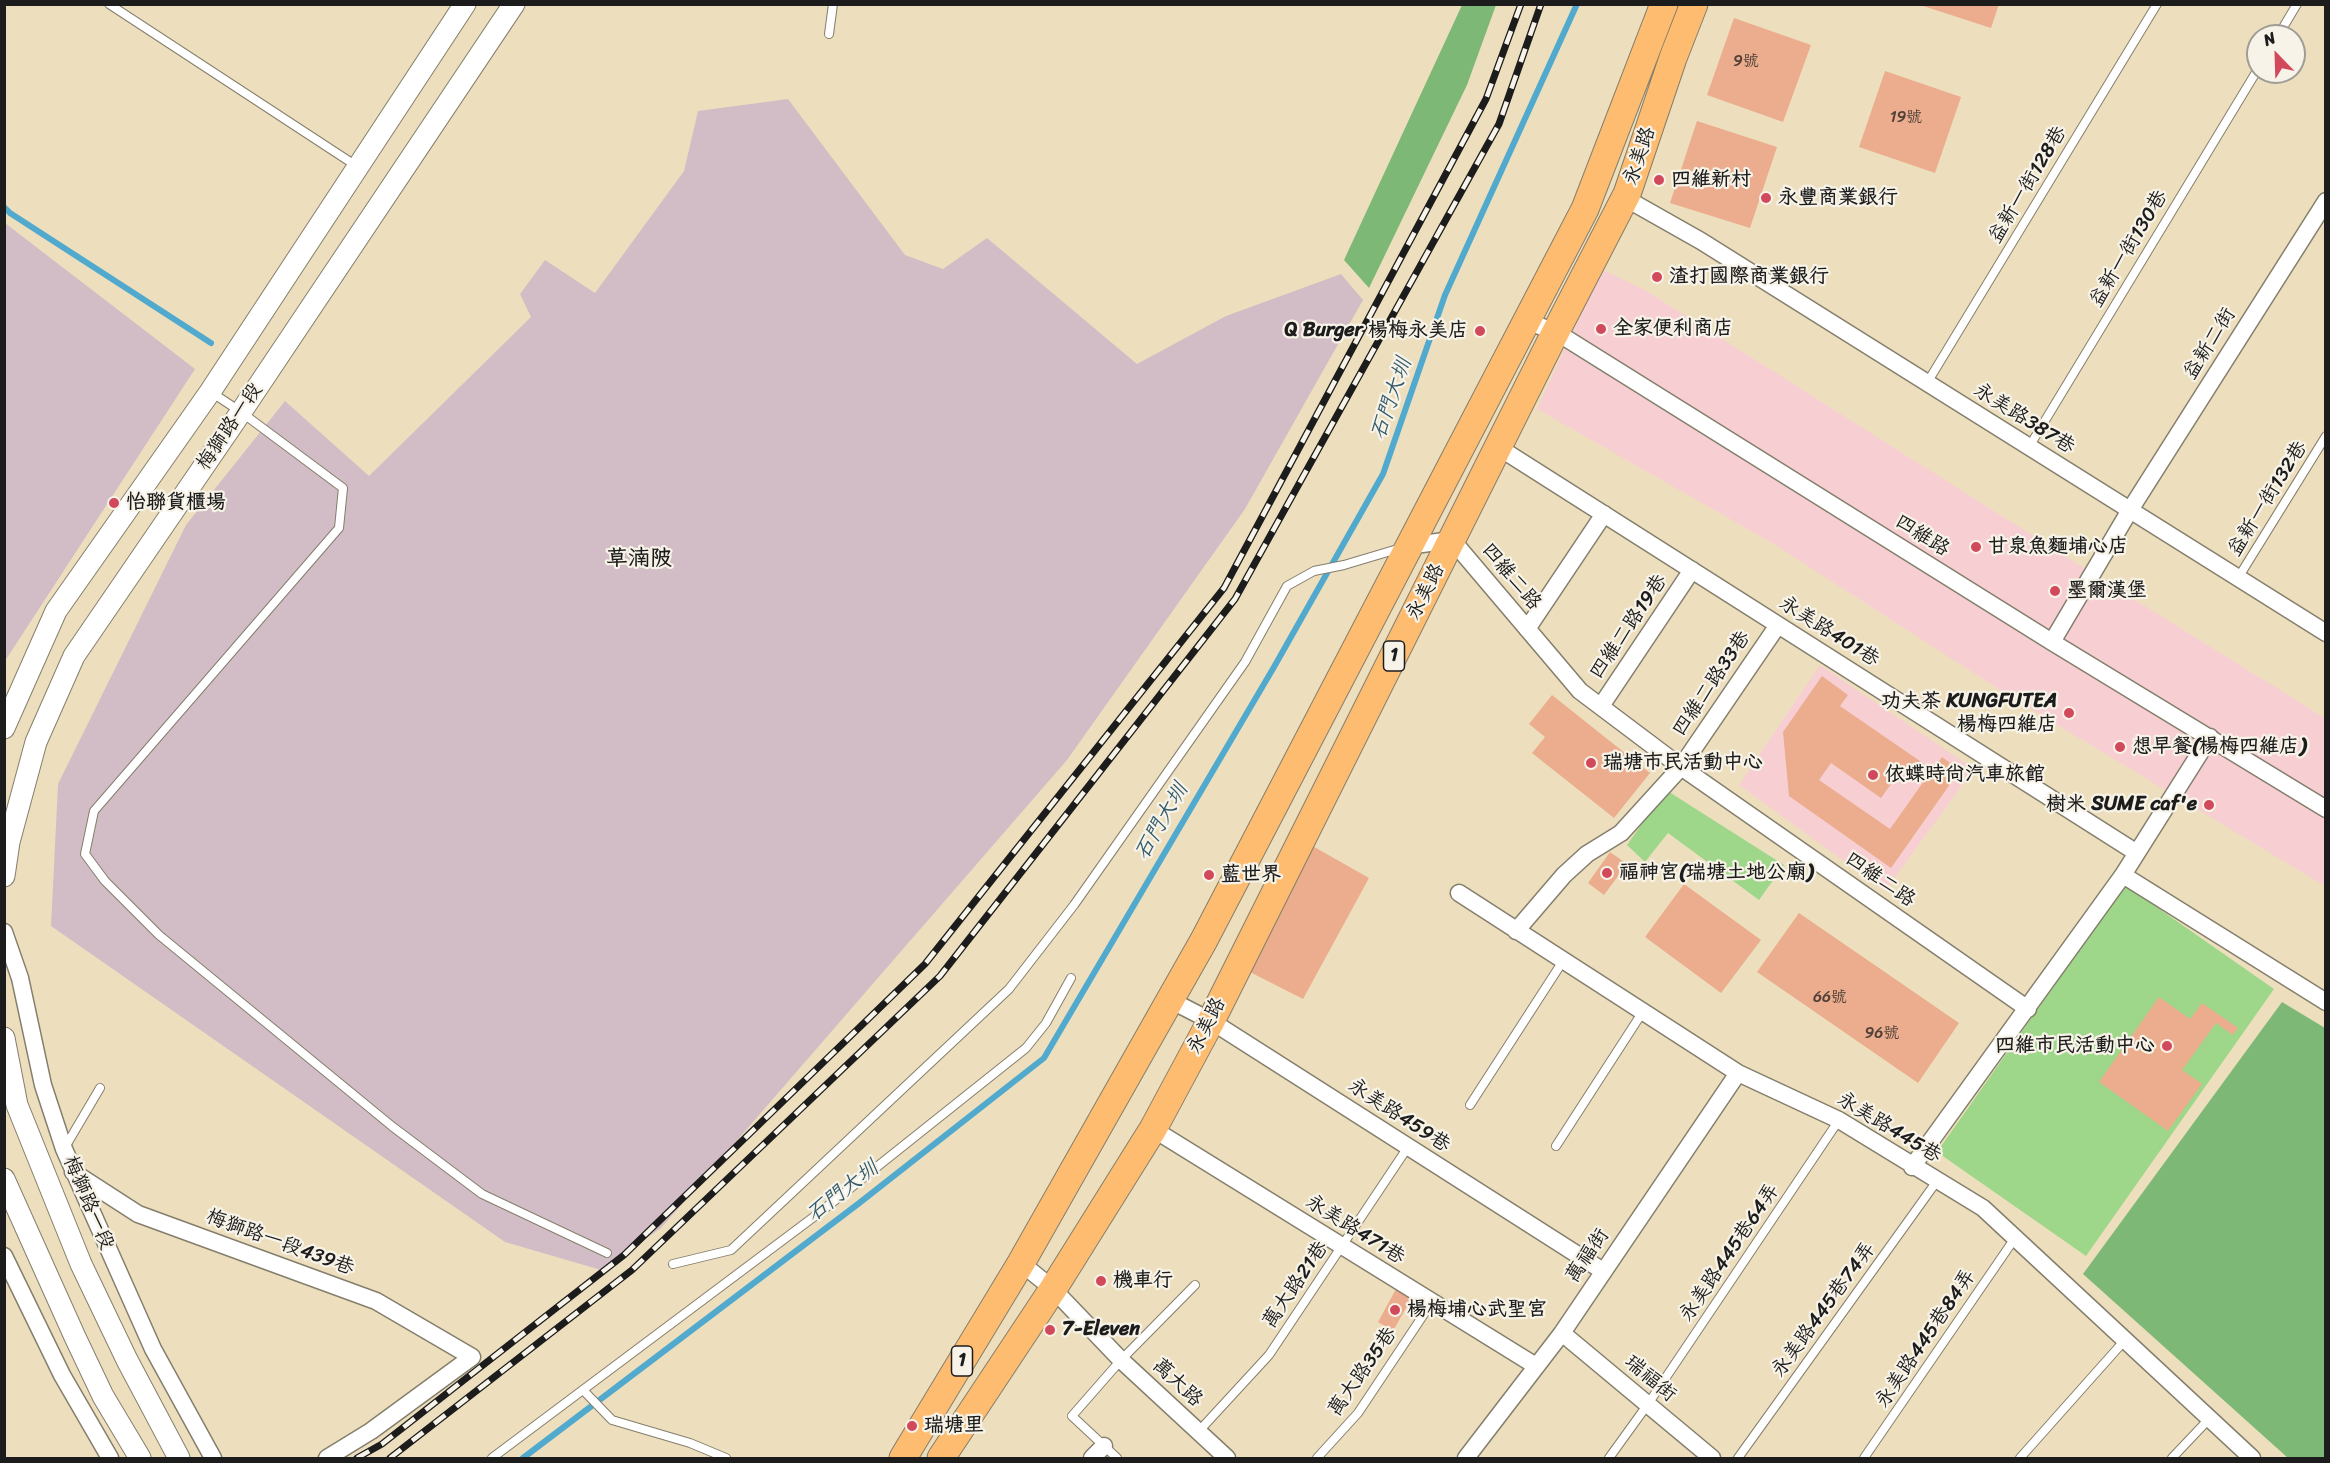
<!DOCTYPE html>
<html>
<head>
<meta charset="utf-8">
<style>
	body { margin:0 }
	#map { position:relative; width:2330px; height:1463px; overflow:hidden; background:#eddfbd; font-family:Sriracha,sans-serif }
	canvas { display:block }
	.frame { position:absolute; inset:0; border:6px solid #1c1c1c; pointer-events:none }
	.north { position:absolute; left:2246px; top:24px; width:60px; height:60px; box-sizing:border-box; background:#f7f3e8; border:2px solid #9f9d96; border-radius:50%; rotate:337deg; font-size:16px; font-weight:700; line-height:24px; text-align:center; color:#1c1c1c }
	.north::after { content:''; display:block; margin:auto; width:21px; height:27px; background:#d1495b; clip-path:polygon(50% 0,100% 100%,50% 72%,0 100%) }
</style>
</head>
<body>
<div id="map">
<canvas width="2330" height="1463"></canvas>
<div class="frame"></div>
<div class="north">N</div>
</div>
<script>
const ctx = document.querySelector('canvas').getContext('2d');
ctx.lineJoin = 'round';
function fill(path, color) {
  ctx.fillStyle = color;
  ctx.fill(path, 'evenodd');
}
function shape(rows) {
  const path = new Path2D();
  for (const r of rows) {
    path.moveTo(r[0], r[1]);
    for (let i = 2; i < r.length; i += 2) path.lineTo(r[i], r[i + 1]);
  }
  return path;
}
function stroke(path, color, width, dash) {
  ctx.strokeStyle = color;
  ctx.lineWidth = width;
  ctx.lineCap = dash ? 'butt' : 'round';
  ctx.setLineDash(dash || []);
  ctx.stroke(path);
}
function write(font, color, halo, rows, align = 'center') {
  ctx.font = font + ' Sriracha,"LXGW WenKai TC",sans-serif';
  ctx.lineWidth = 4.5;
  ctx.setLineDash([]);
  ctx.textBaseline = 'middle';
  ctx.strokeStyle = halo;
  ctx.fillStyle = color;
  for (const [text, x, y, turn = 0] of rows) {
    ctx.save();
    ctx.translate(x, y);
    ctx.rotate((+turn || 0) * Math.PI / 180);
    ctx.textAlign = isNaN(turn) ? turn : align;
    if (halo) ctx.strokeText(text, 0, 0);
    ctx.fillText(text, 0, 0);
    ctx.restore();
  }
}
fill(shape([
	[1601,269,1645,290,2111,585,2325,718,2325,886,2014,699,1772,543,1537,409],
	[1820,665,1974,769,1885,891,1739,785]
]), '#f7cfd2');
fill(shape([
	[788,99,905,255,943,269,987,238,1137,364,1226,316,1341,274,1363,300,1245,509,1067,760,661,1228,601,1270,505,1242,51,926,58,784,186,525,285,401,369,476,531,317,520,294,545,260,595,293,684,171,698,111],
	[5,223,195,369,5,661]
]), '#d2bdc6');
fill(shape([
	[1666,790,1784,865,1759,900,1668,833,1645,862,1627,845],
	[2125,885,2274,989,2086,1256,1937,1152]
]), '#9ed78a');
fill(shape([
	[1462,5,1496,5,1467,85,1369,288,1344,260],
	[2282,1002,2325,1028,2325,1458,2288,1458,2083,1274]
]), '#7eb876');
stroke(shape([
	[4,207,10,213,211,343],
	[523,1458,858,1204,1044,1058,1274,667,1383,474,1445,295,1577,4]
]), '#51a9ce', 6);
fill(shape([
	[1917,4,1999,4,1991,28],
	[1734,18,1811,45,1783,122,1707,95],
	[1885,71,1961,97,1935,173,1859,147],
	[1697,121,1777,147,1750,228,1670,203],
	[1822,676,1848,695,1840,706,1933,770,1942,757,1960,770,1891,868,1789,796,1783,732],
	[1831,763,1881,798,1903,767,1924,781,1890,829,1819,780],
	[1552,695,1650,773,1614,818,1532,753,1545,737,1529,724],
	[1309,844,1369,878,1303,999,1246,970],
	[1610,852,1627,864,1604,895,1588,883],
	[1684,884,1761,940,1721,993,1645,937],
	[1799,913,1959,1023,1918,1083,1757,972],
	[2159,997,2190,1019,2202,1003,2238,1028,2233,1035,2216,1023,2182,1070,2202,1084,2168,1131,2099,1082],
	[1396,1289,1411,1299,1393,1331,1378,1322]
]), '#ebad8d');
const service = shape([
	[109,4,358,167],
	[829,34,833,4],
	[2278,36,2297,4],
	[1927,383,2157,4],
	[211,392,241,412,343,488,339,528,94,811,85,854,105,881,159,935,393,1127,482,1194,607,1253],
	[2029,447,2258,69],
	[2238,578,2326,436],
	[1470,1105,1563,961],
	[1556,1146,1642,1013],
	[64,1149,100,1088],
	[673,1264,731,1250,1009,989,1074,905,1245,662,1287,586,1314,571,1344,565,1401,548],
	[583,1390,612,1420,690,1443,726,1458],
	[1199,1431,1269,1355,1408,1147],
	[492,1458,819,1213,1026,1048,1046,1023,1071,978],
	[1117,1458,1072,1416,1121,1360,1195,1285],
	[1317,1458,1358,1413,1432,1302],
	[1609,1458,1648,1404,1839,1120],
	[1738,1458,1937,1181],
	[1864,1458,2015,1238],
	[2020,1458,2125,1340],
	[2172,1458,2209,1419]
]);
const minor = shape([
	[1625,198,1701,241,2326,633],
	[1526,321,1556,332,2052,642,2326,809],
	[1498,447,2137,853],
	[1407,546,1452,540,1580,691,1681,767,2028,1009],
	[1527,629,1604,514],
	[2052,642,2130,510,2326,201],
	[1601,706,1692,570],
	[2123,875,2210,737],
	[1459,893,1738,1073,1839,1120,1983,1208,2252,1458],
	[1516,931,1564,875,1587,854,1621,833,1681,767,1778,625],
	[4,932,20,978,43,1085,64,1149,153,1349,213,1458],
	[1170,1000,1211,1021,1603,1271],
	[1153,1129,1536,1366],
	[1912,1167,2123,875,2326,1002],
	[73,1172,138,1214,376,1301,472,1357,371,1431,327,1458],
	[4,1256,62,1375,110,1458],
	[1021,1263,1053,1289,1121,1360,1227,1458],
	[1562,1333,1712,1458],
	[1092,1458,1104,1446],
	[1466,1458,1562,1333,1738,1073]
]);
const tertiary = shape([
	[4,728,56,611,210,392,465,4],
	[4,876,9,842,36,742,74,656,241,412,514,4],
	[4,1038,17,1105,81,1264,127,1360,179,1458],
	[4,1179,75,1337,103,1396,140,1458]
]);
const primary = shape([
	[903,1458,1021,1263,1204,940,1585,209,1664,4],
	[941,1458,1053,1289,1153,1129,1211,1021,1552,339,1627,194,1673,58,1694,4]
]);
stroke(service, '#847e6c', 10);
stroke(minor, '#847e6c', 19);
stroke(tertiary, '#847e6c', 23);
stroke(primary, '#847e6c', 29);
stroke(service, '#fff', 8);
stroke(minor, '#fff', 16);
stroke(tertiary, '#fff', 21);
stroke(primary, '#fdbc70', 27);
const rail = shape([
	[357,1458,382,1444,624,1255,925,964,1224,588,1486,99,1521,4],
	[390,1458,632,1270,940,976,1235,599,1499,124,1541,4]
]);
stroke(rail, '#1c1c1c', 7);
stroke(rail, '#f7f3e8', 4.5, [14]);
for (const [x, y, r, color] of [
	[1659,180,6,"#d1495b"],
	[1766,198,6,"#d1495b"],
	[1657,277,6,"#d1495b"],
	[1601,329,6,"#d1495b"],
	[1480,331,6,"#d1495b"],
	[114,503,6,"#d1495b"],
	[1976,547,6,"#d1495b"],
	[2055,591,6,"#d1495b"],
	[2069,713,6,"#d1495b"],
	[2120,747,6,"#d1495b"],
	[1591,763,6,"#d1495b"],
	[1873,775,6,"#d1495b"],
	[2209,805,6,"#d1495b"],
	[1607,873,6,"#d1495b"],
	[1209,875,6,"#d1495b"],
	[2167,1046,6,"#d1495b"],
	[1101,1281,6,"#d1495b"],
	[1395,1310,6,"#d1495b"],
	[1050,1330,6,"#d1495b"],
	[912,1426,6,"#d1495b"]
]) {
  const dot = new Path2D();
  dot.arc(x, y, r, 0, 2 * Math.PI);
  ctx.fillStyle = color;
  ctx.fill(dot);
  stroke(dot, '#f7f3e8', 2);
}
write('16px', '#504038', null, [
	["9號",1746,62],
	["19號",1906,118],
	["66號",1830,998],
	["96號",1882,1034]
]);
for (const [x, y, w] of [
	[1394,656,21],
	[962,1361,21]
]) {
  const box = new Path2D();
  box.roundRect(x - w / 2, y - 15, w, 30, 4.5);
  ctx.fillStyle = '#f7f3e8';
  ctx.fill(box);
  stroke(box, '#1c1c1c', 1.5);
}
write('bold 18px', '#1c1c1c', null, [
	["1",1394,656],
	["1",962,1361]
]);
write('20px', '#1c1c1c', '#f7f3e8', [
	["永美路",1640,156,-71],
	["益新一街128巷",2028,185,-59],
	["益新一街130巷",2129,249,-59],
	["益新二街",2210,344,-58],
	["永美路387巷",2024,419,32],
	["梅獅路一段",230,427,-56],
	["益新一街132巷",2268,499,-58],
	["四維路",1922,536,32],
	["四維二路",1511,577,50],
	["永美路",1426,592,-63],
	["四維二路19巷",1629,627,-56],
	["永美路401巷",1829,632,32],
	["四維二路33巷",1712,684,-56],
	["四維二路",1880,880,35],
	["永美路",1207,1026,-63],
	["永美路459巷",1399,1116,33],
	["永美路445巷",1889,1128,31],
	["梅獅路一段",88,1203,67],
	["永美路471巷",1355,1230,32],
	["梅獅路一段439巷",280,1243,20],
	["永美路445巷64弄",1730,1253,-56],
	["萬福街",1588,1256,-56],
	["萬大路21巷",1296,1285,-56],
	["永美路445巷74弄",1824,1310,-54],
	["永美路445巷84弄",1926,1339,-56],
	["萬大路35巷",1363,1372,-55],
	["瑞福街",1650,1379,40],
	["萬大路",1177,1383,43]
]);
write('bold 20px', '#1c1c1c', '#f7f3e8', [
	["四維新村",1671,180],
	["永豐商業銀行",1778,198],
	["渣打國際商業銀行",1669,277],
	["全家便利商店",1613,329],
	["Q Burger 楊梅永美店",1468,331,"right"],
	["怡聯貨櫃場",126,503],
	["甘泉魚麵埔心店",1988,547],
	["墨爾漢堡",2067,591],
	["功夫茶 KUNGFUTEA",2057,702,"right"],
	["楊梅四維店",2057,725,"right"],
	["想早餐(楊梅四維店)",2132,747],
	["瑞塘市民活動中心",1603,763],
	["依蝶時尚汽車旅館",1885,775],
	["樹米 SUME caf'e",2197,805,"right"],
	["福神宮(瑞塘土地公廟)",1619,873],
	["藍世界",1221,875],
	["四維市民活動中心",2155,1046,"right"],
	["機車行",1113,1281],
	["楊梅埔心武聖宮",1407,1310],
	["7-Eleven",1062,1330],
	["瑞塘里",924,1426]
], 'left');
write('italic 21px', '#345b6c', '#f7f3e8', [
	["石門大圳",1392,399,-71],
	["石門大圳",1162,822,-60],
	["石門大圳",843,1192,-38]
]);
write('bold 22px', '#1c1c1c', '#f7f3e8', [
	["草湳陂",639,559]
]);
</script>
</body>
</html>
